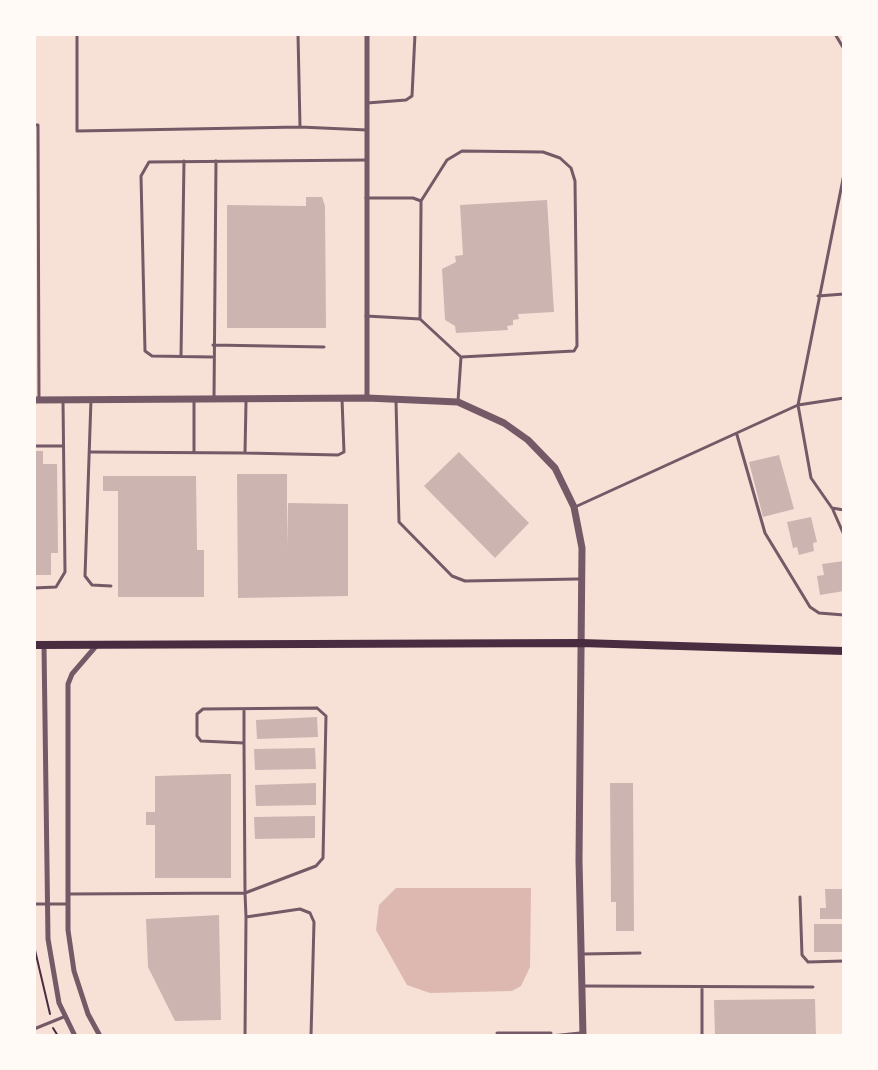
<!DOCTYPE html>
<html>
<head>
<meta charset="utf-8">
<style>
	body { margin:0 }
	#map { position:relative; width:878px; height:1070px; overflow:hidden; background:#f7e1d7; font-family:"Playfair Display",serif }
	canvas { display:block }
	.frame { position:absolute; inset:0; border:36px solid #fffaf5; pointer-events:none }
</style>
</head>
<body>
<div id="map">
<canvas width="878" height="1070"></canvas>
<div class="frame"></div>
</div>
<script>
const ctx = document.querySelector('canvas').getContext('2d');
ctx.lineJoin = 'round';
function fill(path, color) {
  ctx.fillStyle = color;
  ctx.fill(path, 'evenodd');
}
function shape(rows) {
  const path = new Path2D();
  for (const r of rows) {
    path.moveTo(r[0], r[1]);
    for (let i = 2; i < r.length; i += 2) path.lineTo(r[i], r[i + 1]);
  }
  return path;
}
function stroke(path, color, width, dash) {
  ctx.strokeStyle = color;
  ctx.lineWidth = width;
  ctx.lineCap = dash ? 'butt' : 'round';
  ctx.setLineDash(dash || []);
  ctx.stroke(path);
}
fill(shape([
	[396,888,531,888,530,967,521,986,512,991,430,993,407,985,376,930,379,905]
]), '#dcb8b0');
fill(shape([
	[306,197,322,197,325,206,326,328,227,328,227,205,306,206],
	[547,200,554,312,518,314,519,319,513,320,513,325,507,326,508,330,456,333,455,326,445,320,442,269,456,262,455,256,463,255,460,205],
	[34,451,43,451,43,464,57,464,58,553,51,553,51,575,34,575],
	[459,452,529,523,495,558,424,486],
	[779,455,794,509,763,517,749,462],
	[237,474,287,474,287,548,288,503,348,504,348,596,238,598],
	[103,476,196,476,197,550,204,550,204,597,118,597,118,491,103,491],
	[811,517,817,542,813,543,814,551,799,555,797,547,793,548,787,522],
	[844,561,844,591,820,595,817,576,824,575,822,564],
	[317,717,318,737,257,739,256,720],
	[315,748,316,769,255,770,254,749],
	[225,774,231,774,231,878,155,878,155,825,146,825,146,812,155,812,155,776],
	[316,783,316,805,256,806,255,785],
	[610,783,633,783,634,931,616,931,616,902,611,902],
	[315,816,315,838,255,839,254,817],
	[825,889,844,889,844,919,820,919,820,908,826,908],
	[219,915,221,1020,175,1021,148,967,146,919],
	[814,924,844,924,844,952,814,952],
	[815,999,816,1036,715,1036,714,1000]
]), '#ccb4b1');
stroke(shape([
	[34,946,50,1014],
	[53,1028,58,1036]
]), '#4a2c40', 2);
stroke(shape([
	[77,34,77,131,300,127,367,130],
	[298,34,300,127],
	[835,34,844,49],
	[367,103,406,100,412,96,415,34],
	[34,125,38,125,39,400],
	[844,174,798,405,811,478,832,508,844,510],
	[421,201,447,160,462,151,543,152,560,158,571,168,575,181,577,346,574,351,461,357],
	[818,296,844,294],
	[366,316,420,319,421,207,421,201,413,198,366,198],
	[420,319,461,357,458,401],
	[213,345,324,347],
	[181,356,184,161],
	[212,357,152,356,145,351,141,176,149,162,367,160],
	[91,399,85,576,92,585,111,586],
	[214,399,216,161],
	[396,401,399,522,452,576,465,581,578,579],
	[246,402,245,453,338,455,344,452,342,399],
	[737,435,765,533,810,607,819,613,844,615],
	[34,446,62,446],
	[91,452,245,453],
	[194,452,194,400],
	[575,507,798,405,844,398],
	[833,510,844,535],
	[34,588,56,587,65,572,63,400],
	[317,708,326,716,323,858,316,866,245,893,244,743,201,741,197,736,197,714,203,709,317,708],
	[244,710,244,743],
	[69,894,245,893,246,917],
	[800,897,802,955,808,962,844,961],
	[34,904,66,904],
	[583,954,640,953],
	[585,986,813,987],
	[702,988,702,1036],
	[34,1029,66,1016],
	[497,1033,551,1033],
	[245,1036,246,917,300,909,310,913,314,922,311,1036],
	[551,1036,580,1033]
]), '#755966', 3);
stroke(shape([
	[367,398,367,34],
	[97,645,72,674,68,684,68,930,74,971,88,1014,100,1036],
	[44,646,48,939,59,1003,75,1036]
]), '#755966', 5);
stroke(shape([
	[34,400,367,398,458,402,504,423,528,440,555,468,574,507,582,548,579,860,583,1036]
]), '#755966', 7);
stroke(shape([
	[34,645,581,643,844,651]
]), '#4a2c40', 8);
</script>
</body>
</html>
